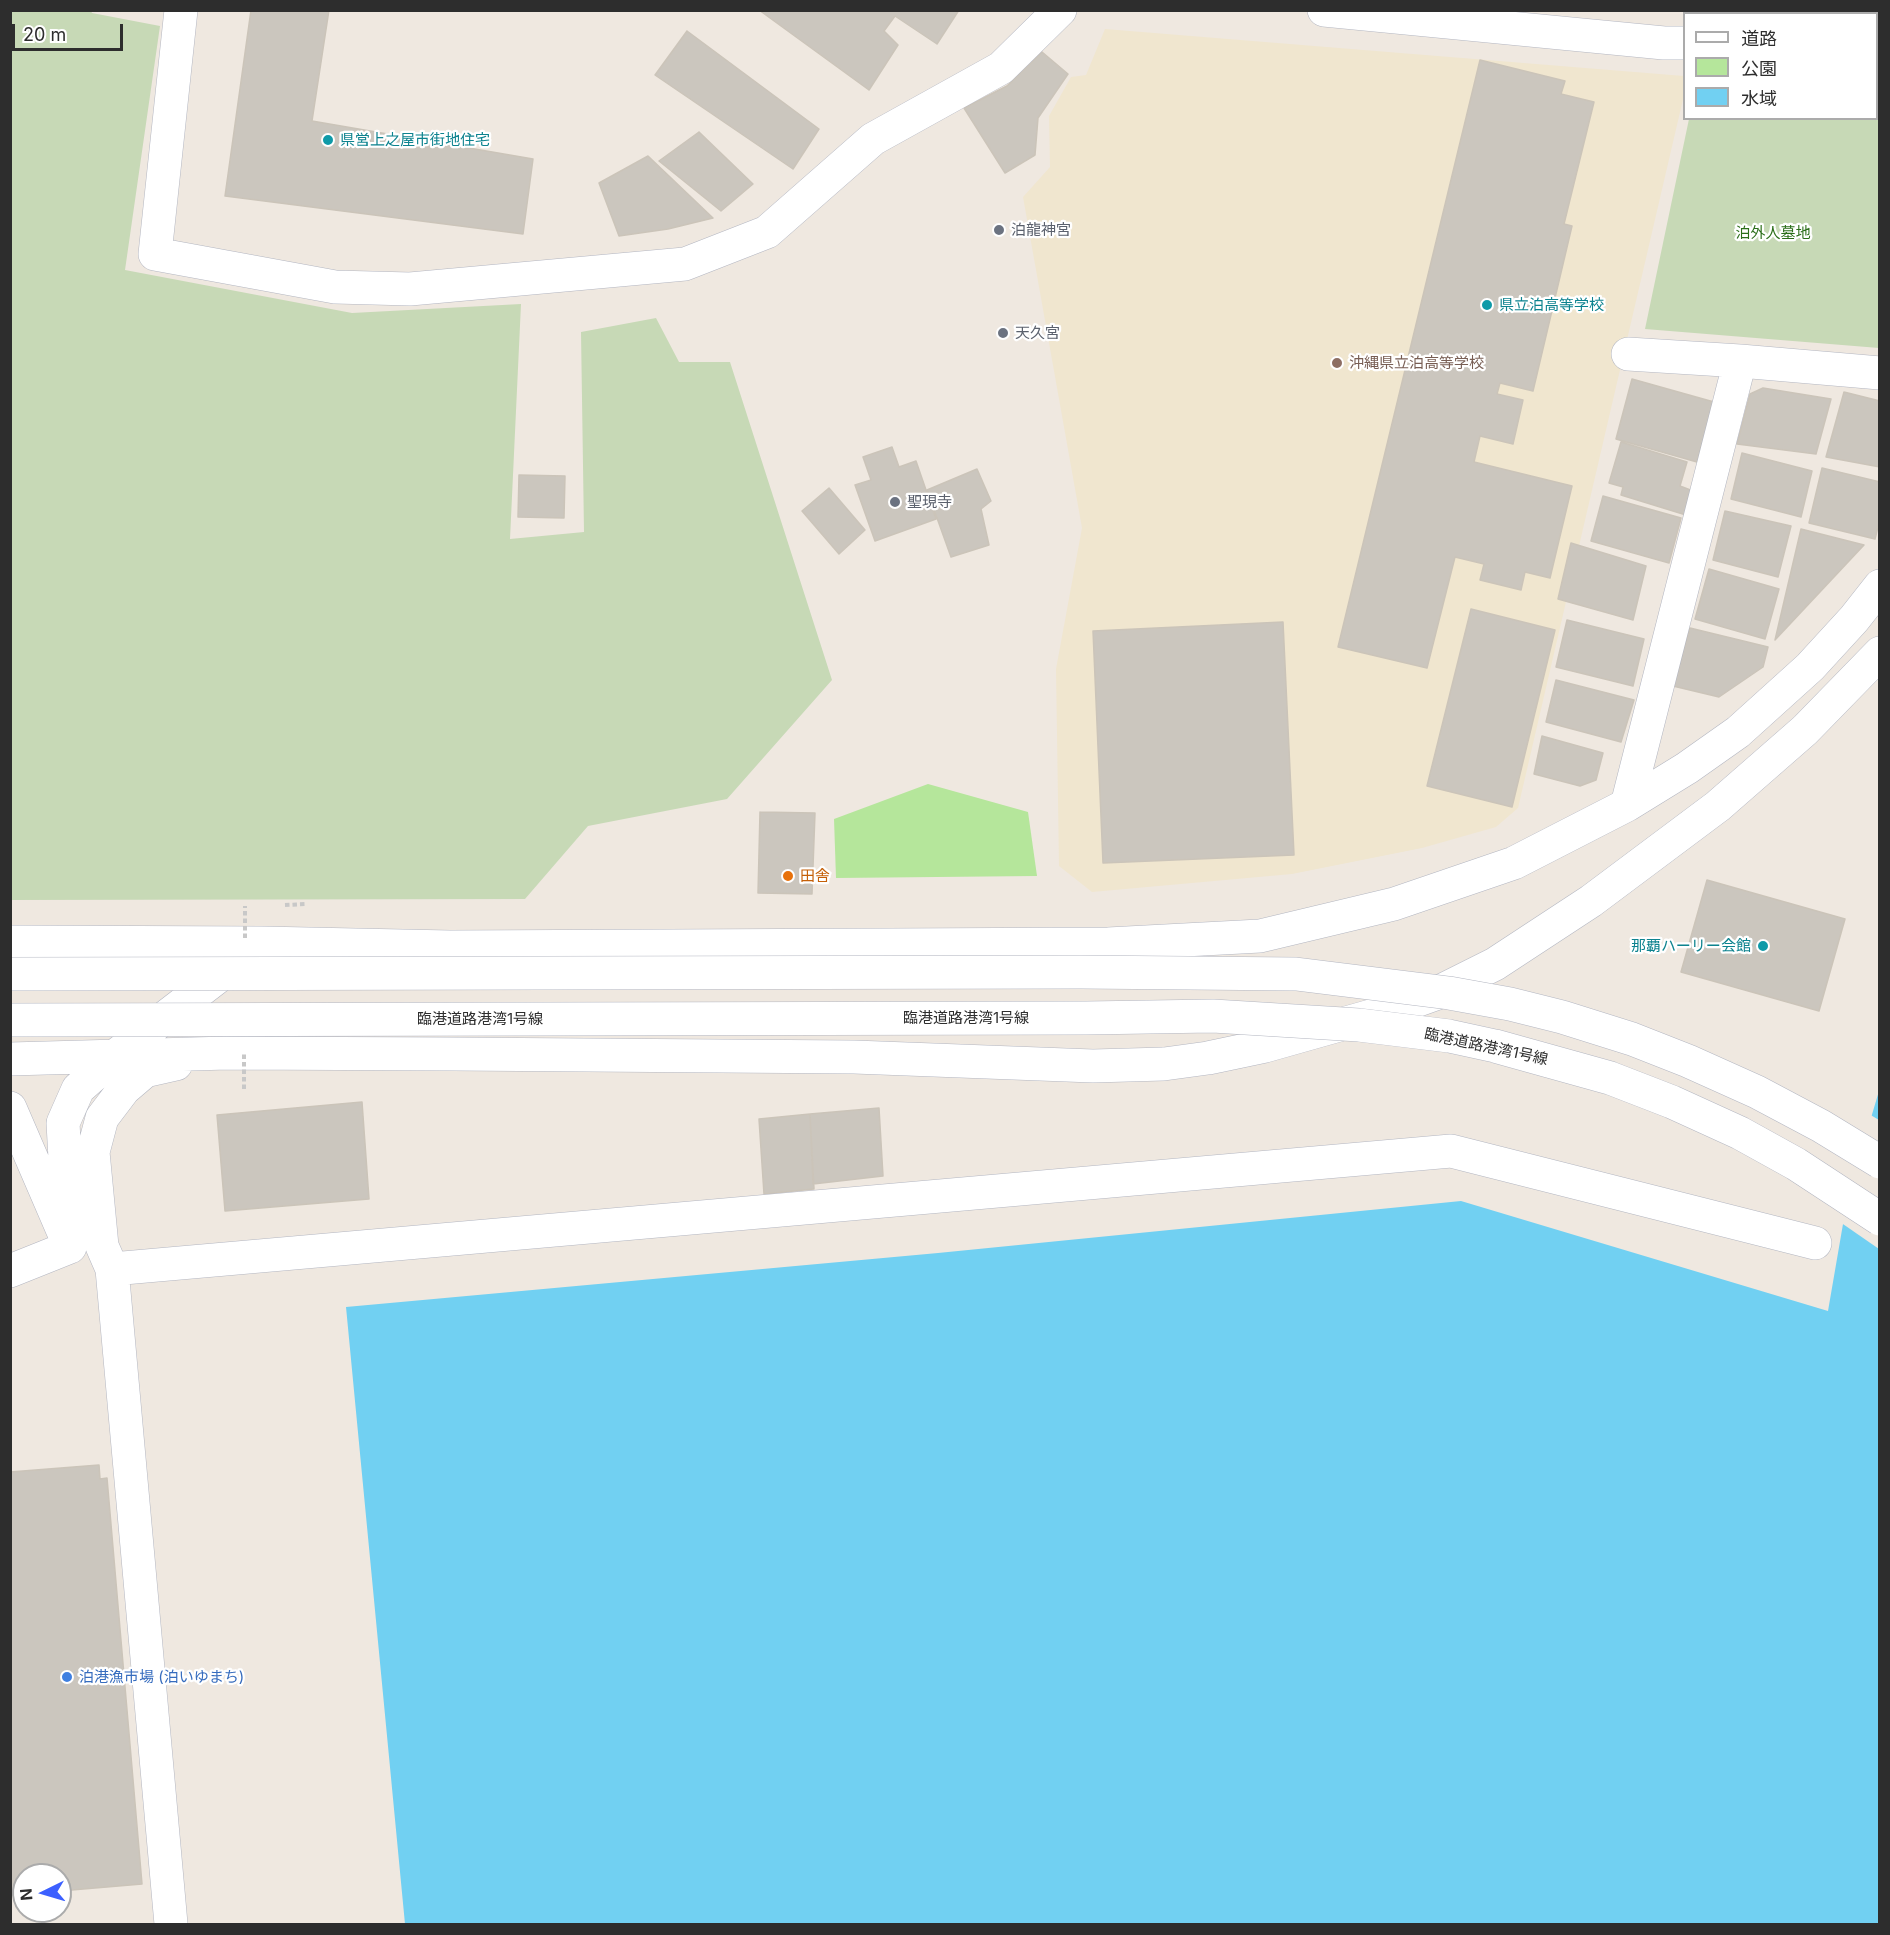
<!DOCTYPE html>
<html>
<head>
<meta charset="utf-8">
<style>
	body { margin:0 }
	#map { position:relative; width:1890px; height:1935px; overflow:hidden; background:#efe8e0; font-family:Inter,"Noto Sans JP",sans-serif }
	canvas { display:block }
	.frame { position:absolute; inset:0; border:12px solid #2d2d2d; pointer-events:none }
	.legend { position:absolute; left:1683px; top:12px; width:195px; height:108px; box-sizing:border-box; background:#fff; border:2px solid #ababab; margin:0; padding:8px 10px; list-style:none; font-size:18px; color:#2d2d2d }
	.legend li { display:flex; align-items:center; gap:12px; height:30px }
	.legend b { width:30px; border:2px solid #ababab }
	.north { position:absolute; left:12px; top:1863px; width:60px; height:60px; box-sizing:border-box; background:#fff; border:2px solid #ababab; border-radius:50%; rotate:265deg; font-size:16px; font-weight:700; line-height:24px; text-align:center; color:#2d2d2d }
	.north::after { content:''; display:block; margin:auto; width:21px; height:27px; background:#3c60ff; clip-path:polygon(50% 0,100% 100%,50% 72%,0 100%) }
	.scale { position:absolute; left:12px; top:24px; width:111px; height:27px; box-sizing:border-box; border:3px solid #2d2d2d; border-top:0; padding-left:8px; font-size:18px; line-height:21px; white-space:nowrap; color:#2d2d2d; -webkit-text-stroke:4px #fff; paint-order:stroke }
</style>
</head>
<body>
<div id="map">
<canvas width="1890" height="1935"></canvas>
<div class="frame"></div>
<ul class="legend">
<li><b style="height:8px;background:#fff"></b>道路</li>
<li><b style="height:16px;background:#b5e69b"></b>公園</li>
<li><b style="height:16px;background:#71d0f2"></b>水域</li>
</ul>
<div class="north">N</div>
<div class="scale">20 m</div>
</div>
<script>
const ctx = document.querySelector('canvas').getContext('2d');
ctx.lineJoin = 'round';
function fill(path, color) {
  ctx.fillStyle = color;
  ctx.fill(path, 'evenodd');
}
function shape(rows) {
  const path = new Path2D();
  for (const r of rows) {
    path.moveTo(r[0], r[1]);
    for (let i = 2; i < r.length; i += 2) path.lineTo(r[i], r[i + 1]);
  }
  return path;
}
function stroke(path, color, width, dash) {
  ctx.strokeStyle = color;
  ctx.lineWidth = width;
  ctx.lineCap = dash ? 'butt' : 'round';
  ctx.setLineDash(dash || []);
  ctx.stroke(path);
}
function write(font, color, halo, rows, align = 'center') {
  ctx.font = font + ' Inter,"Noto Sans JP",sans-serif';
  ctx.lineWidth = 4.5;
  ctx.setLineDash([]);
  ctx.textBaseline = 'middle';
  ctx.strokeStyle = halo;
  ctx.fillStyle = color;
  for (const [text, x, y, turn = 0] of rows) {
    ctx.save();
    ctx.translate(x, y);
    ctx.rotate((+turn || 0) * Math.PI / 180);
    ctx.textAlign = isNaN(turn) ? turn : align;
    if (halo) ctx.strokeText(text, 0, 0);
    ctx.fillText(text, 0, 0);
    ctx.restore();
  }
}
fill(shape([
	[1105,29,1684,76,1684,95,1518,808,1496,827,1422,848,1292,874,1092,892,1059,866,1056,669,1082,528,1023,197,1050,167,1049,116,1071,77,1086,75]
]), '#f0e6cf');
fill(shape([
	[928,784,1028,812,1037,876,836,878,834,819]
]), '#b5e69b');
fill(shape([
	[10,11,91,11,92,13,160,26,125,270,352,313,521,304,510,539,584,532,581,332,656,318,679,362,730,362,832,680,727,799,588,826,525,899,11,900],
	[1877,76,1880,76,1879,348,1645,329,1689,119,1876,118]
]), '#c7d9b6');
fill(shape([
	[1879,1091,1879,1924,405,1924,346,1307,938,1253,1461,1201,1828,1311,1848,1195]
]), '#71d0f2');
fill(shape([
	[1869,1114,1879,1120,1879,1249,1840,1222,1845,1194]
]), '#efe8e0');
const building = shape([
	[251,10,329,10,312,121,533,159,523,234,225,196,251,10],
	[759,10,959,10,937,44,895,16,884,31,898,45,869,90,759,10],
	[687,31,819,129,793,169,655,75,687,31],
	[1042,52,1068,74,1038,118,1035,155,1005,173,964,108,1007,86,1042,52],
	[1480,60,1565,81,1561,94,1594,102,1564,224,1572,226,1533,391,1500,383,1497,394,1523,400,1513,444,1480,436,1474,462,1572,486,1550,578,1525,572,1521,590,1480,580,1484,564,1455,557,1427,668,1338,647,1480,60],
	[699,132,753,184,721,211,659,161,699,132],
	[648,156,713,218,668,229,619,236,599,183,648,156],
	[1632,379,1714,402,1697,462,1616,439,1632,379],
	[1763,388,1831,399,1816,454,1737,444,1750,394,1763,388],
	[1844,392,1880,401,1880,467,1826,457,1844,392],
	[1621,442,1687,462,1680,486,1693,491,1686,515,1621,495,1623,487,1609,483,1621,442],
	[892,447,899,467,916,461,936,519,875,541,855,485,871,480,863,457,892,447],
	[1742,453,1812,471,1801,517,1731,499,1742,453],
	[1822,468,1880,482,1880,519,1875,539,1809,523,1822,468],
	[977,469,991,501,981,509,989,545,951,557,927,490,977,469],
	[519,475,565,476,564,518,518,517,519,475],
	[829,488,865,530,839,554,802,511,829,488],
	[1603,496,1681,518,1669,563,1591,541,1603,496],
	[1725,511,1791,526,1778,577,1713,560,1725,511],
	[1801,529,1864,545,1775,640,1801,529],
	[1571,543,1646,566,1633,620,1558,599,1571,543],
	[1709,569,1779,589,1765,639,1695,619,1709,569],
	[1471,609,1555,630,1512,807,1427,786,1471,609],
	[1567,620,1644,639,1633,686,1556,667,1567,620],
	[1283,622,1294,855,1103,863,1093,631,1283,622],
	[1690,628,1768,647,1763,667,1719,697,1673,686,1690,628],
	[1556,680,1634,700,1621,742,1546,722,1556,680],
	[1542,736,1603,753,1596,780,1580,786,1534,774,1542,736],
	[760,812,815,813,812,894,758,893,760,812],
	[1707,880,1845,919,1819,1011,1681,972,1707,880],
	[362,1102,369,1199,225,1211,217,1115,362,1102],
	[879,1108,883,1176,813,1184,810,1114,879,1108],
	[810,1114,814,1189,764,1194,759,1119,810,1114],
	[99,1465,100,1479,107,1478,142,1884,60,1891,60,1875,24,1875,24,1894,10,1895,10,1472,99,1465]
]);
fill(building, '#cbc6be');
stroke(building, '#cbc4b9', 1.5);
const minor = shape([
	[181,10,155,254,335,287,410,289,685,264,767,232,873,139,1001,68,1060,10],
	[1324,10,1664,43,1684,43],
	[1876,49,1880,49],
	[1628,354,1740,361,1880,373],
	[1627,805,1740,361],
	[10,942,262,943,450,947,1108,944,1260,936,1394,904,1514,863,1627,805,1687,768,1738,732,1810,667,1854,619,1880,586],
	[10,1059,228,1053,453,1054,854,1057,1093,1066,1164,1064,1208,1058,1265,1046,1385,1012,1435,994,1495,964,1591,901,1718,806,1805,730,1880,653],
	[10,1108,70,1247,10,1271],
	[70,1247,63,1123,78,1089,115,1056,237,962],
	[112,1269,102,1246,93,1152,102,1118,124,1089,145,1071,176,1064],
	[171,1924,112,1269,1451,1151,1815,1243]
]);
stroke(minor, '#b3b6c1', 34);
stroke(shape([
	[285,905,306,904]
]), '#c8c8c8', 4, [4.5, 3]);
stroke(minor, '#fff', 33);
const minorBridge = shape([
	[10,974,1081,972,1296,974,1449,993,1510,1004,1562,1017,1632,1039,1688,1061,1757,1092,1821,1126,1880,1162],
	[10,1020,1086,1018,1213,1016,1359,1025,1449,1036,1495,1046,1610,1078,1672,1102,1740,1133,1796,1164,1880,1219]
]);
stroke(minorBridge, '#b3b6c1', 34, []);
stroke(shape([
	[245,938,245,906],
	[244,1089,244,1053]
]), '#c8c8c8', 4, [4.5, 3]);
stroke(minorBridge, '#fff', 33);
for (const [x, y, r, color] of [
	[328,140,6,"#0f9aa8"],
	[999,230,6,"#6b7280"],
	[1487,305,6,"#0f9aa8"],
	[1003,333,6,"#6b7280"],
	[1337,363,6,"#8d6e63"],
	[895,502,6,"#6b7280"],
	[788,876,6,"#e8710a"],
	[1763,946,6,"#0f9aa8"],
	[67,1677,6,"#3f7fe0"]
]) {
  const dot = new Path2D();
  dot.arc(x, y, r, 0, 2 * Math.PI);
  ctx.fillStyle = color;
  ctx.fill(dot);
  stroke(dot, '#fff', 2);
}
write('15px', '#0d838f', '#fff', [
	["県営上之屋市街地住宅",340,140],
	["県立泊高等学校",1499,305],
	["那覇ハーリー会館",1751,946,"right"]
], 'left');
write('15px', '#5b616d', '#fff', [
	["泊龍神宮",1011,230],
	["天久宮",1015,333],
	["聖現寺",907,502]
], 'left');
write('15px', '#2b6e19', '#fff', [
	["泊外人墓地",1773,233]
]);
write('15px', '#785e54', '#fff', [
	["沖縄県立泊高等学校",1349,363]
], 'left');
write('15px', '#c56008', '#fff', [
	["田舎",800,876]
], 'left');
write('15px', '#2d2d2d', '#fff', [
	["臨港道路港湾1号線",966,1018],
	["臨港道路港湾1号線",480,1019],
	["臨港道路港湾1号線",1486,1047,12]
]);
write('15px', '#366cbe', '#fff', [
	["泊港漁市場 (泊いゆまち)",79,1677]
], 'left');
</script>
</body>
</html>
